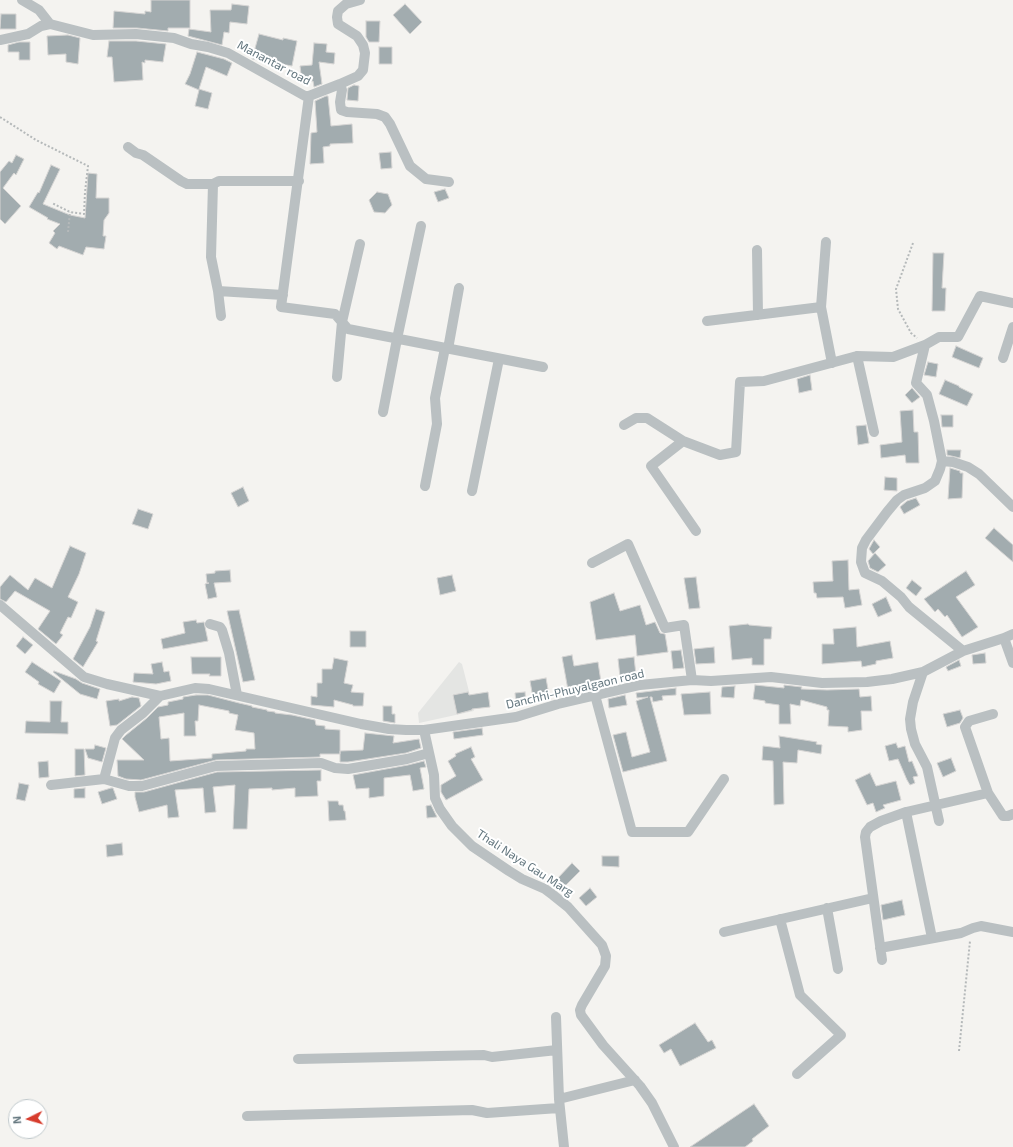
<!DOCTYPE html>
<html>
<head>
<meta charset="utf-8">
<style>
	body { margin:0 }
	#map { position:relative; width:1013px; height:1147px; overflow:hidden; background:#f4f3f0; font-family:"Exo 2",sans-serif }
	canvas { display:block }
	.north { position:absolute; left:8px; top:1099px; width:40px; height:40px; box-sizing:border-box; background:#fff; border:1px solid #c1c9cc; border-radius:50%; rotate:265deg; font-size:11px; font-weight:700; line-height:16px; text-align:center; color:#64777f }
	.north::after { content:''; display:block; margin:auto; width:14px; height:18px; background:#d73c2d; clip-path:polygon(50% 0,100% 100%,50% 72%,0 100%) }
</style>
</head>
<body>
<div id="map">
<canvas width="1013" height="1147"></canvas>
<div class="north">N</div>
</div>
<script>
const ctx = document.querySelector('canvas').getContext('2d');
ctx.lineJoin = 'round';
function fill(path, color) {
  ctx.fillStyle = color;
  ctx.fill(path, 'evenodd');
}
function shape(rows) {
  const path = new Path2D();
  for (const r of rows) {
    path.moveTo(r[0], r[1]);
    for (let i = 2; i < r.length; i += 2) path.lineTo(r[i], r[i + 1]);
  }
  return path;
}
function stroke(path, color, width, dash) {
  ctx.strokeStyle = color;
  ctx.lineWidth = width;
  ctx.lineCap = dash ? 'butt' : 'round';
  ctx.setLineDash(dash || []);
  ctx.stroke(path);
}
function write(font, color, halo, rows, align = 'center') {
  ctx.font = font + ' "Exo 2",sans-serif';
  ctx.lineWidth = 4;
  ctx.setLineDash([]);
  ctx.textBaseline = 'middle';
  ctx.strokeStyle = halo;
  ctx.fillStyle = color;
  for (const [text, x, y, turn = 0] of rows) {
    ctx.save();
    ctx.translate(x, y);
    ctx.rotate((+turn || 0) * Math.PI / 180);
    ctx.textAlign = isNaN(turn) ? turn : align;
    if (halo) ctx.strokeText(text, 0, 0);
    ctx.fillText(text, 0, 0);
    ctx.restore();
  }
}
fill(shape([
	[459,662,462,664,474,711,419,723,418,713]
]), '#e4e5e3');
const building = shape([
	[151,0,190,0,190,28,168,28,168,31,137,28,113,28,114,11,145,14,145,11,151,12,151,0],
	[232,4,249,6,247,24,230,22,229,33,224,32,222,45,188,36,189,29,211,32,210,10,231,10,232,4],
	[405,4,422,22,410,34,393,15,405,4],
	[1,14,16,14,16,29,0,29,1,14],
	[366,21,380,21,379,42,369,42,366,37,366,21],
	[259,34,283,40,283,38,297,41,292,66,252,59,259,34],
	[68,35,80,38,78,64,66,62,66,54,48,55,47,36,68,35],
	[109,41,136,41,166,44,163,62,145,60,145,63,142,62,143,80,114,82,112,57,107,57,109,41],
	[19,42,30,42,30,60,19,60,19,52,8,52,8,45,19,42],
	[314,43,327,44,326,52,335,53,334,64,319,62,322,84,314,87,313,81,302,82,300,66,312,65,314,43],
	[379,47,392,47,392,64,379,64,379,47],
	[197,52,224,59,232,63,227,76,206,67,199,89,212,93,208,109,195,106,199,90,185,84,190,74,197,52],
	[354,85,359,86,358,101,347,100,348,88,354,85],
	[326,96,328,96,331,126,352,124,353,143,330,144,330,146,323,147,324,163,310,164,311,133,317,132,315,101,326,96],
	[391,152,392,168,381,169,379,153,391,152],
	[16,155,24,159,16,175,14,173,3,188,21,206,5,224,0,219,0,172,9,161,12,163,16,155],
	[51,165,60,169,43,204,70,215,85,218,88,173,97,174,96,198,109,198,109,213,104,220,103,236,106,236,104,249,86,247,83,255,59,246,57,249,49,243,55,233,53,231,60,224,47,219,48,218,29,207,38,192,39,193,51,165],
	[445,189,449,198,438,202,434,192,445,189],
	[377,192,388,194,392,205,385,213,374,212,369,200,377,192],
	[933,253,944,253,942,288,946,288,945,311,932,311,933,253],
	[956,346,983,358,979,368,952,357,956,346],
	[928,362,938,364,936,377,924,375,928,362],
	[810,375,812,390,799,393,797,379,810,375],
	[945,380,959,386,959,387,973,394,967,406,939,394,945,380],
	[912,388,920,397,912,403,905,395,912,388],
	[913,410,914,432,918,432,919,463,906,463,905,455,881,458,880,445,902,442,900,411,913,410],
	[941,415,953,415,953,427,942,427,941,415],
	[866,425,869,443,858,445,856,426,866,425],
	[947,450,961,450,960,458,947,455,947,450],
	[950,468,960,471,960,473,963,473,962,498,948,499,950,468],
	[885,477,897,478,897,491,884,490,885,477],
	[243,487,249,501,238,507,231,493,243,487],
	[916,498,920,505,904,514,900,507,907,501,916,498],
	[138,509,153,514,148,529,132,524,138,509],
	[994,528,1013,545,1013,562,985,538,994,528],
	[874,540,880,547,873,554,869,549,874,540],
	[70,546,86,553,79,574,68,597,78,602,71,618,68,617,60,633,63,635,56,644,38,629,50,611,15,591,6,602,0,599,0,587,10,575,28,590,35,578,52,588,70,546],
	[875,553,886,565,878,572,870,568,868,561,875,553],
	[848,560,849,590,859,589,862,605,845,608,843,597,817,598,816,593,814,593,813,582,833,581,832,561,848,560],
	[230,570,231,582,214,583,217,597,208,599,205,584,209,583,207,583,206,574,215,573,215,571,230,570],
	[966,571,975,585,956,597,978,627,962,637,947,615,945,617,938,609,935,612,924,599,966,571],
	[452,575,456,591,440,595,437,578,452,575],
	[696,577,700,608,689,609,684,578,696,577],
	[912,580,922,588,916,596,906,588,912,580],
	[614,593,620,611,640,605,646,625,655,622,660,633,665,634,668,652,637,656,635,635,596,640,590,602,614,593],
	[886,597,892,611,878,617,872,604,886,597],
	[96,609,105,612,96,641,98,642,83,667,73,659,90,627,96,609],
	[239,610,255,680,243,682,227,611,239,610],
	[196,620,197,623,204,622,208,641,163,649,161,639,185,633,183,622,196,620],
	[748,624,749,625,772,627,771,639,764,639,764,665,752,665,752,658,732,660,729,626,748,624],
	[856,627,857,647,890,641,893,658,876,661,876,664,862,667,861,661,822,664,822,644,834,644,833,629,856,627],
	[350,631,366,631,366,647,350,647,350,631],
	[23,637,33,645,25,654,16,646,23,637],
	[714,647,715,663,696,664,694,649,714,647],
	[681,650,684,668,673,669,671,651,681,650],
	[985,653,986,663,973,664,972,655,985,653],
	[572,655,574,666,598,662,601,682,579,686,580,688,568,690,562,657,572,655],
	[191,657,221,657,221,676,209,676,210,674,192,674,191,657],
	[634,657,636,675,620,677,618,659,634,657],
	[334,658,348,661,344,683,353,685,351,692,364,693,363,706,353,706,353,705,334,700,334,707,311,705,311,696,317,697,317,683,322,683,322,669,332,669,334,658],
	[959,660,961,666,948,671,946,667,959,660],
	[32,662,61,681,54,693,38,684,39,682,25,672,32,662],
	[162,662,164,672,169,671,171,681,156,684,133,682,134,673,153,674,151,664,162,662],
	[54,671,76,679,82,683,100,689,97,699,80,694,53,672,54,671],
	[546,678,549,695,533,698,530,681,546,678],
	[755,685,784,688,784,685,802,687,801,689,827,690,859,689,860,697,871,696,872,711,861,711,862,730,848,732,848,727,828,726,829,710,827,710,827,707,801,700,800,706,790,704,791,724,779,724,779,705,765,703,765,701,753,699,755,685],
	[735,686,734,698,721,697,722,687,735,686],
	[676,688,676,695,662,696,663,700,653,702,652,697,650,697,667,761,623,772,613,735,626,732,632,757,650,752,636,701,648,697,637,698,636,693,676,688],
	[468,692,469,695,488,692,490,707,472,709,472,710,457,714,453,695,468,692],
	[525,692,526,703,516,704,515,693,525,692],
	[710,692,711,714,684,715,681,694,710,692],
	[196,695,208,695,239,703,252,706,252,707,267,710,267,711,275,712,275,713,292,715,315,720,316,725,325,726,325,729,340,730,340,754,320,754,320,757,216,760,141,780,126,779,118,776,117,760,144,760,122,739,126,735,147,718,158,707,168,705,168,702,183,699,183,697,196,695],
	[199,705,229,711,229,713,238,715,235,730,254,733,255,749,246,749,246,751,212,754,212,758,170,761,169,738,161,739,159,717,184,713,184,736,196,736,195,721,198,721,199,705],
	[625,695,627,705,609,708,608,699,625,695],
	[132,697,139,698,141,706,117,725,110,726,106,701,119,699,119,701,132,697],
	[50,701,62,701,61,722,68,722,68,734,25,733,26,721,50,722,50,701],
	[383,706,392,706,392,714,395,714,395,723,383,721,383,706],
	[960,710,963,718,960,723,947,727,943,714,960,710],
	[482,728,483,735,454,739,453,732,482,728],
	[365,733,394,736,393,743,419,739,421,748,406,753,348,762,340,762,340,751,363,750,365,733],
	[779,736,817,742,816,744,822,745,821,754,798,750,797,763,783,762,784,804,774,805,773,761,762,760,763,746,780,748,779,736],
	[896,743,898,748,905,746,909,762,912,761,918,776,913,777,915,783,910,785,907,780,898,759,889,761,885,746,896,743],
	[95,745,106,748,102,762,88,758,85,749,94,749,95,745],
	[471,747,475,757,471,759,483,780,446,800,441,792,441,785,456,776,448,761,456,756,455,754,471,747],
	[75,749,84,749,85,775,75,776,75,749],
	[951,758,956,771,943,777,937,763,951,758],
	[48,761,49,777,39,778,38,762,48,761],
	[424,761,426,767,420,768,424,789,413,791,410,775,384,778,384,796,369,798,369,788,356,789,353,775,408,765,424,761],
	[321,770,321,781,317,781,318,796,295,797,295,788,272,790,272,788,249,789,247,829,233,829,235,785,213,787,216,812,205,813,203,788,175,790,179,817,168,818,167,805,139,812,135,797,135,792,144,792,217,772,321,770],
	[870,773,876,786,896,781,901,800,883,805,885,808,876,812,873,803,867,805,855,780,870,773],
	[19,783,29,785,25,801,16,799,19,783],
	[85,788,85,798,74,798,74,789,85,788],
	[111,788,113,788,117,799,102,804,98,792,111,788],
	[328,801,338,801,339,805,343,805,344,811,345,811,346,820,329,821,328,801],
	[431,805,437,817,427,818,426,806,431,805],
	[122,843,123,855,107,857,106,845,122,843],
	[602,856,619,856,619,867,602,866,602,856],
	[572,863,580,871,565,886,557,879,572,863],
	[590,888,597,897,586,906,579,898,590,888],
	[902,900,905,915,883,920,881,905,902,900],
	[695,1023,708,1042,712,1040,716,1048,680,1066,671,1049,664,1053,659,1045,695,1023],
	[754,1104,769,1126,752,1139,753,1141,745,1147,690,1147,754,1104]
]);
fill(building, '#a2acaf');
stroke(building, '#d5d4d3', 1);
stroke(shape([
	[0,117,36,140,88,166,85,192,84,214,70,212,52,203],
	[68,232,70,212],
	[913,243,896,289,898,309,911,333,917,338],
	[959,1051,970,941]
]), '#b5b9ba', 2, [2, 2]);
stroke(shape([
	[50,24,93,35,136,34,174,38,191,44,208,47,228,53,305,96,309,96,340,84,342,90,340,102,341,110,347,112,377,114,385,117,390,124,410,166,426,179,449,182],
	[0,40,28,34,41,26,50,24,39,10,22,0],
	[340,84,358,76,363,70,365,53,363,45,357,36,338,24,337,17,338,11,346,4,360,0],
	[309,96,281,307,335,314,348,329,543,367],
	[128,147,136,153,143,155,181,181,187,184,213,184,219,181,299,181],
	[213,184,211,257,218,291,221,316],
	[826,242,821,307,832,363],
	[757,250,758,315],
	[218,291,283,295],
	[707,321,821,307],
	[925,345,916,383,927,395,934,421,942,461,940,469,935,481,925,488,904,495,897,500,887,512,866,540,862,548,861,562,865,573,882,581,901,597,909,607,963,651],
	[448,349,459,288],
	[857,356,874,432],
	[1003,358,1013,327],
	[337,377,342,322,360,244],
	[383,412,397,339,421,226],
	[624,425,636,418,647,418,683,441,720,455,736,452,740,382,764,381,857,356,893,357,925,345,939,337,958,337,980,296,1013,303],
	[683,441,651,466,696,531],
	[942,461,953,462,968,467,979,474,1013,507],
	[425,486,437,424,435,398,445,348],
	[472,491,499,359],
	[592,563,628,544,665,628,684,625,692,680],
	[0,605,84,677,107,684,160,696,195,688,209,689,361,724,389,729,406,730,424,730,516,717,558,704,640,685,692,680,711,681,771,677,822,683,867,682,892,679,923,672,963,651,1004,638,1013,634],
	[210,624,220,627,222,630,229,653,237,695],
	[1004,638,1013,663],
	[923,672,913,702,910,719,911,729,915,744,927,767,939,821],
	[595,695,632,832,688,832,724,779],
	[424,730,434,775,435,798,440,809,452,826,472,846,509,871,522,879,545,889,553,895,568,907,602,945,606,956,605,966,582,1005,580,1010,581,1015,603,1045,640,1086,652,1103,674,1147],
	[104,779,129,786,142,786,216,766,321,763,335,768,348,769,407,759,429,753],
	[51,785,104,779,115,738,121,730,143,713,160,696],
	[988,793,965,727,969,721,993,714],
	[906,812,932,938],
	[827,908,838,969],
	[780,919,800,995,841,1035,797,1074],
	[724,932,873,898],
	[880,948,961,933,973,928,981,926,1013,932],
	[882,960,865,837,866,832,870,827,881,821,906,812,988,793,1003,816,1008,816,1013,814],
	[556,1017,559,1099,564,1147],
	[298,1059,484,1055,492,1057,557,1050],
	[559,1099,635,1080],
	[247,1116,472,1110,487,1113,559,1108]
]), '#bac0c2', 10);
write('12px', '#64777f', '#fff', [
	["Manantar road",274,63,28],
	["Danchhi-Phuyalgaon road",575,689,-13],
	["Thali Naya Gau Marg",525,863,33]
]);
</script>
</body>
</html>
